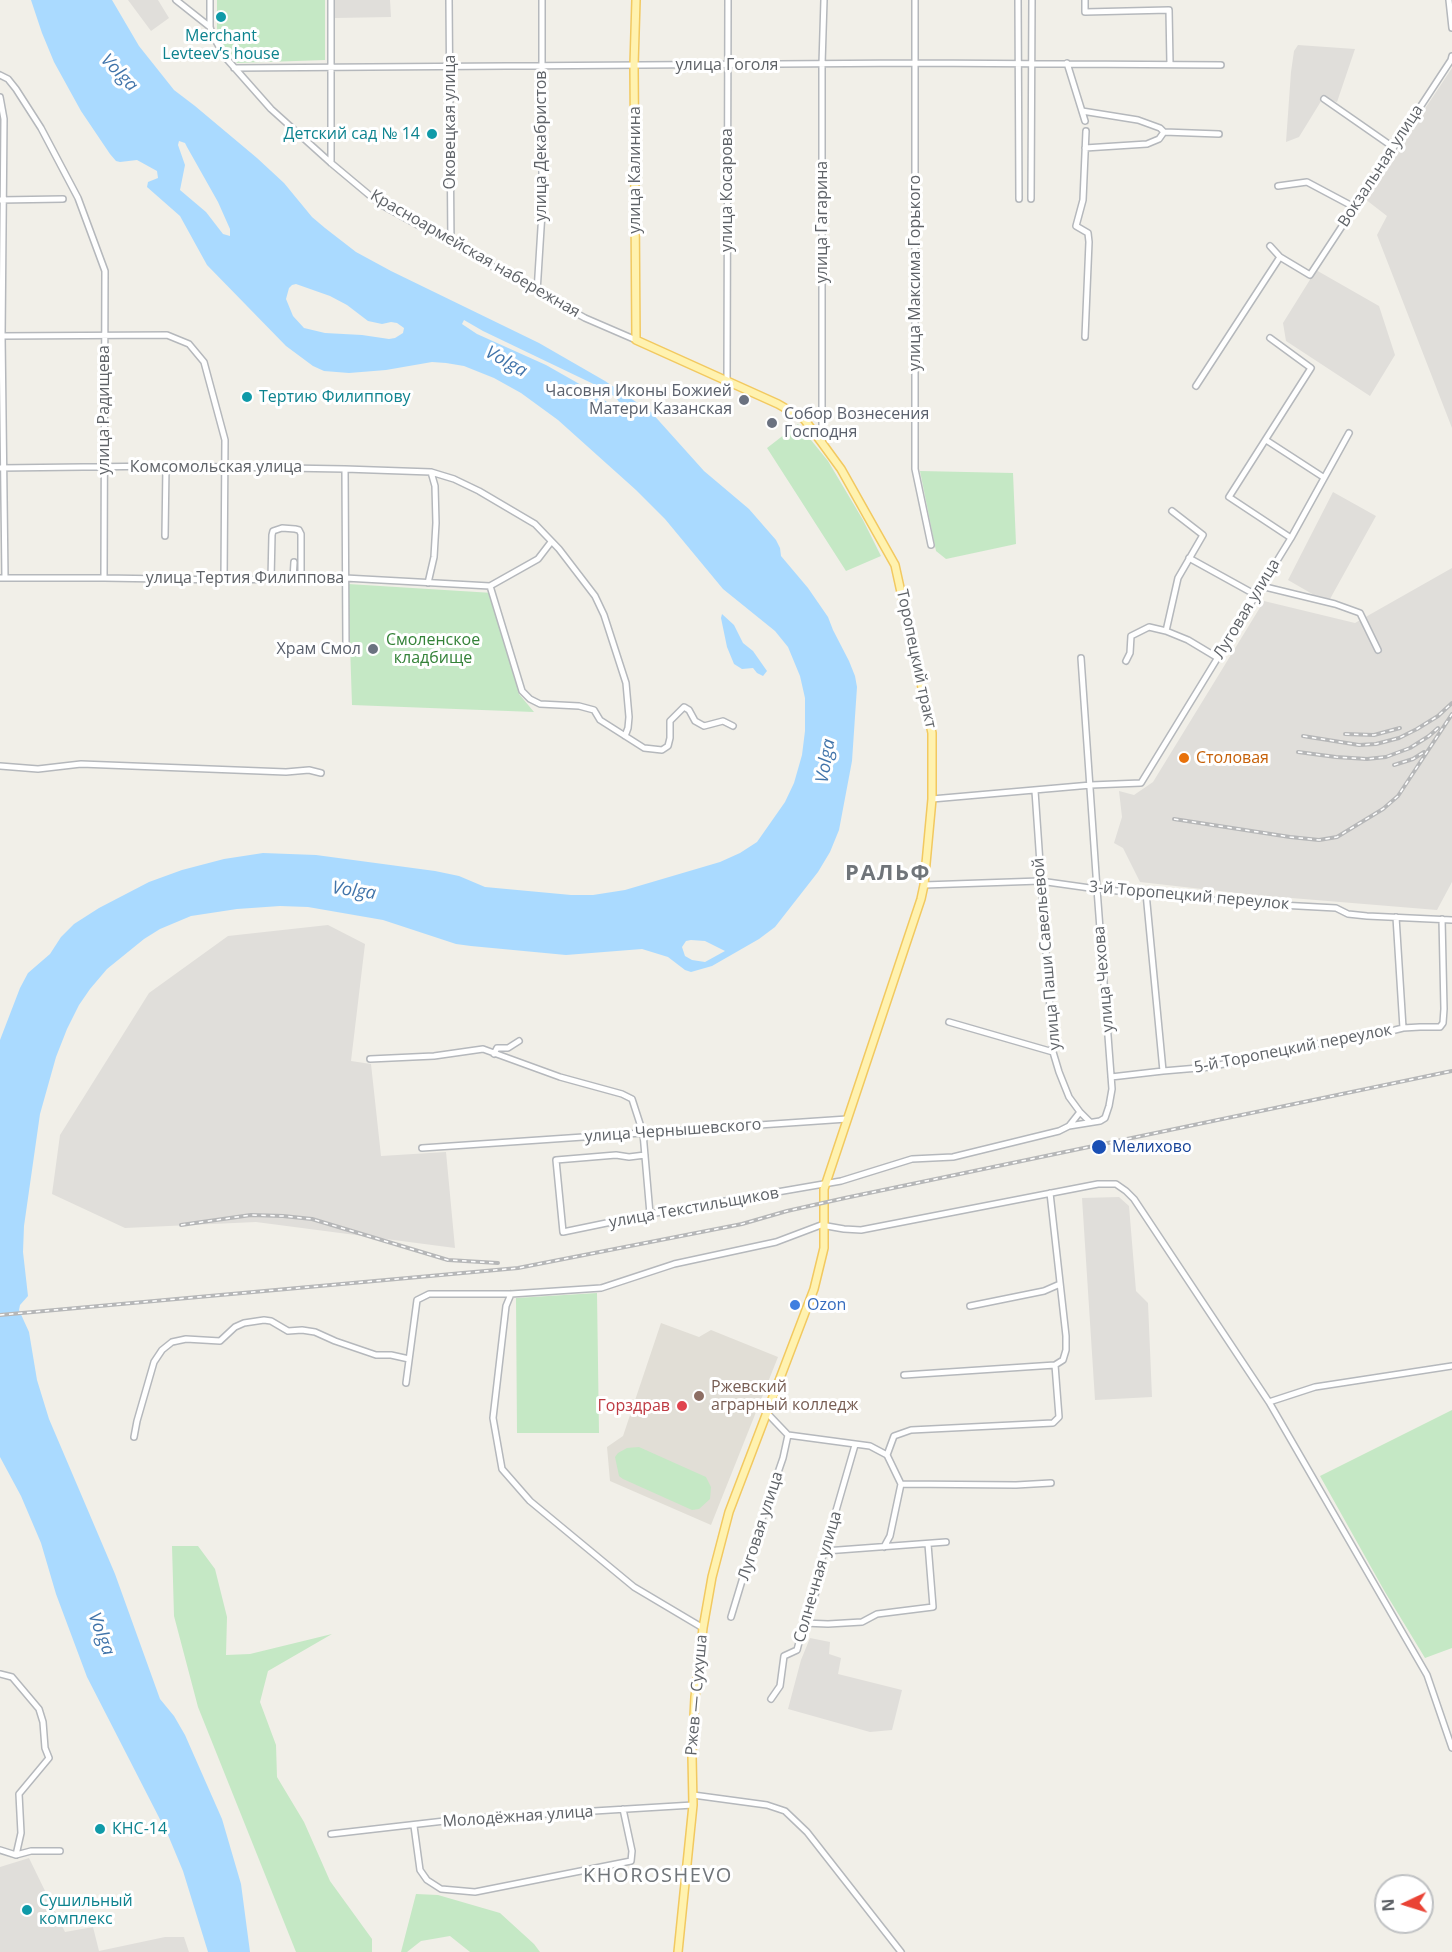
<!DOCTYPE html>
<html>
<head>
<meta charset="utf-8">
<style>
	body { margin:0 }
	#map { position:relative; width:1452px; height:1952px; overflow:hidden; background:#f1efe8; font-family:"Open Sans",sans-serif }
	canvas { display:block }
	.north { position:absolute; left:1374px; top:1874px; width:60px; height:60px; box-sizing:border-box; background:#fff; border:2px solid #bfc1c3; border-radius:50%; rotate:266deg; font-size:16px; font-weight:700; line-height:24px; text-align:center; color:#5f6368 }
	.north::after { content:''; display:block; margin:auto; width:21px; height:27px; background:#ea4335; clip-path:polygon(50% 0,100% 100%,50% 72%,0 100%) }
</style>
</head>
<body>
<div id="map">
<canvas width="1452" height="1952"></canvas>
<div class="north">N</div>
</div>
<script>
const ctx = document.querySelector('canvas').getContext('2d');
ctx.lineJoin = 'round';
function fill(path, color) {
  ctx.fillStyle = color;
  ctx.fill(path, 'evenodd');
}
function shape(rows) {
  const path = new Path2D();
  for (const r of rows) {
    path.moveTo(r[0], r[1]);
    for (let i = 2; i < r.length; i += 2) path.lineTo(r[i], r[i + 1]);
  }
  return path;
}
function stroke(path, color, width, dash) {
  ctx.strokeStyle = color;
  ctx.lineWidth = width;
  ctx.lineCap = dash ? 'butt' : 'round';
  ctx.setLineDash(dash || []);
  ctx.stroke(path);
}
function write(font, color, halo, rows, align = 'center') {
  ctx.font = font + ' "Open Sans",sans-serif';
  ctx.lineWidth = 6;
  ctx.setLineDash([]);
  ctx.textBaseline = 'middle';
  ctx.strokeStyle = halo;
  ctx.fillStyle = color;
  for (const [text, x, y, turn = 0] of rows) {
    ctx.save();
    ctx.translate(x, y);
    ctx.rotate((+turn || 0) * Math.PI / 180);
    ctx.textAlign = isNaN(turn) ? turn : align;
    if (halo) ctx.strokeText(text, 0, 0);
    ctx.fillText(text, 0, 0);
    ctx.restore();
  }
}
fill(shape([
	[128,0,158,0,169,18,151,31],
	[335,0,390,0,391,17,335,18],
	[1298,45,1355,49,1337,102,1323,98,1299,137,1286,142,1291,72,1294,51],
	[1452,68,1452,428,1377,235,1387,216,1365,199],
	[1316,270,1379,306,1395,355,1370,396,1286,341,1283,323],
	[1333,492,1376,516,1330,599,1314,595,1288,580],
	[1452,568,1452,882,1437,910,1255,895,1140,882,1123,848,1114,843,1122,817,1119,791,1134,795,1153,782,1264,601,1355,623],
	[328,925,365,944,351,1061,371,1064,381,1156,446,1152,455,1248,256,1222,125,1228,52,1194,60,1135,149,993,228,936],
	[1119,1197,1129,1206,1136,1291,1148,1303,1152,1397,1095,1400,1082,1198],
	[810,1638,830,1642,829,1654,841,1658,838,1674,902,1690,892,1730,870,1732,788,1709,801,1660],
	[29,1858,65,1932,93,1927,99,1951,165,1937,184,1937,189,1952,0,1952,0,1867]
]), '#e0deda');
fill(shape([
	[661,1323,699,1337,711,1330,778,1357,711,1525,610,1481,607,1447,623,1436]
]), '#e1ded6');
fill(shape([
	[217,0,325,0,325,60,237,63,223,45,217,29],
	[798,424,828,461,863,520,881,556,846,571,767,448],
	[920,471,1013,473,1016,544,946,559,936,551],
	[348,584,493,593,519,694,534,712,352,705],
	[597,1293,599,1433,517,1433,516,1298],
	[1452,1410,1452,1648,1425,1658,1385,1592,1320,1476],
	[639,1447,706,1477,711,1487,710,1499,699,1509,692,1510,623,1479,619,1476,615,1457,618,1453,627,1448],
	[172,1546,198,1546,215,1569,227,1617,226,1655,250,1654,332,1634,268,1671,260,1702,276,1745,277,1777,304,1822,330,1881,372,1939,372,1952,296,1952,198,1707,174,1616],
	[416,1894,438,1895,500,1913,534,1944,540,1952,470,1952,450,1936,421,1941,407,1952,401,1952]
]), '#c5e8c5');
fill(shape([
	[31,0,112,0,139,46,174,90,195,106,257,158,284,183,312,217,325,228,356,252,391,271,539,343,605,381,651,412,704,471,749,509,776,540,780,548,781,556,808,588,828,617,833,630,849,661,855,676,857,687,852,761,839,830,830,852,818,872,775,927,759,939,712,966,691,972,685,970,668,957,642,949,566,955,471,946,456,944,383,920,308,907,280,906,237,909,191,916,160,929,144,939,107,969,90,989,79,1005,67,1029,56,1057,40,1114,24,1226,23,1252,28,1296,20,1305,19,1310,29,1332,37,1380,49,1419,115,1574,160,1699,174,1716,185,1735,222,1819,241,1884,250,1952,208,1952,183,1871,168,1835,87,1677,56,1594,41,1543,21,1496,0,1457,0,1040,20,988,28,973,50,954,61,937,74,924,99,908,149,882,182,870,224,859,263,853,316,855,435,871,459,876,485,887,571,895,593,895,625,890,720,862,740,853,757,842,785,802,794,783,802,755,805,731,805,698,800,676,788,647,775,631,723,589,665,519,636,490,558,420,521,393,494,378,464,366,446,363,432,362,386,370,349,373,324,371,313,366,286,346,207,265,180,216,147,187,148,182,158,178,157,171,137,160,120,162,116,161,110,154,81,111,54,62,42,33],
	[179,141,185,143,187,147,218,202,230,229,230,236,223,234,206,212,180,190,185,165,178,145],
	[296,284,330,296,347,305,368,321,382,324,391,322,397,323,404,328,403,333,395,338,389,339,362,335,325,333,304,328,293,316,286,299,289,288,292,285],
	[464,320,483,331,606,390,617,399,621,405,620,408,614,407,590,390,546,365,477,334,462,324],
	[691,940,705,941,725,951,705,962,692,960,685,956,682,947,686,941],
	[722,614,734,625,743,643,753,651,767,671,763,676,757,673,753,668,742,669,734,664,727,647,721,618]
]), '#aadaff');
const minor = shape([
	[176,0,210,27],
	[210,0,210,27,213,36,225,57,271,109,331,163,380,204,585,318,636,340],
	[449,0,451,244],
	[915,0,915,469,931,545],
	[1018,0,1019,199],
	[1085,0,1085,12,1169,10,1170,64],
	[1449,0,1452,28],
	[1067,63,1085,121],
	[234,68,915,63,1221,65],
	[0,75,8,79,16,89,41,128,78,198,105,271,104,578],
	[0,97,4,119,2,336,5,578],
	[1324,99,1393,147],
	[1082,111,1138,120,1160,128,1164,132,1219,134],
	[1085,148,1147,144,1159,139,1164,132],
	[331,163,331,0],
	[1278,186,1307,182,1354,207],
	[1031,199,1032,0],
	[0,200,63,199],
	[1270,246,1280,257,1310,275,1451,60,1452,56],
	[537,292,542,212,542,0],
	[0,336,167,335,189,344,204,362,225,440,224,580],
	[1085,337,1089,242,1088,233,1076,226,1083,200,1086,131],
	[1270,338,1311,368,1229,497,1291,538],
	[727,381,728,0],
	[1196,386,1280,257],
	[1266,440,1323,477],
	[822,442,822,64,824,0],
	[0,468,166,466,345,469,431,472,454,479,479,491,535,524,559,549,595,596,604,615,626,683,629,717,628,728,625,736],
	[345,469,346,647],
	[165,536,166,466],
	[1189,558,1256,595],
	[0,578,104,578,224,580,345,578,490,586],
	[271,579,272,535,273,531,282,528,295,529,299,530,301,534,301,578],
	[293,579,294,562],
	[428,583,434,557,436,523,435,486,431,472],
	[490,586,522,691,530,699,540,704,579,706,594,710,600,720,644,748,662,750,668,746,670,738,670,721,684,707,689,710,695,721,704,726,723,721,733,726],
	[490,586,538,559,551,542],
	[1261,586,1335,604,1360,613,1378,650],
	[1166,631,1188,640,1218,658],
	[1126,661,1130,653,1131,636,1149,627,1166,631,1178,578,1203,535,1172,511],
	[0,766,38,769,81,764,286,772,309,770,321,773],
	[1035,791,1053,1052,1059,1072,1069,1097,1080,1112,1090,1122],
	[932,799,1091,785,1141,783,1291,538,1349,433],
	[924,885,1040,881,1097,889,1243,903,1336,908,1348,914,1367,916,1452,920],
	[1146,893,1163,1071],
	[1396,917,1403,1028],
	[949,1022,1053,1052],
	[494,1054,497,1048,508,1048,519,1041],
	[370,1059,434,1056,483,1049,560,1077,622,1094,632,1099,643,1133,650,1214],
	[1111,1077,1163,1071,1210,1067,1309,1045,1348,1039,1357,1034,1383,1033,1403,1028,1420,1027,1440,1027,1443,1023,1444,1009,1442,919],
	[1069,1126,1100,1121,1105,1118,1109,1106,1112,1089,1097,889,1081,658],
	[422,1148,847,1119],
	[645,1155,629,1157,616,1155,556,1160,563,1232,650,1214,841,1181,912,1159,953,1157,1059,1131,1069,1126,1080,1112],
	[511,1294,506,1306,493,1418,502,1469,530,1501,634,1587,703,1628],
	[970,1306,1044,1291,1060,1284],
	[904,1375,1055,1365,1063,1360,1066,1350,1066,1336,1050,1193],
	[406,1383,417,1300,429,1294,511,1294,601,1288,674,1264,776,1242,821,1225,844,1229,861,1230,1098,1184,1116,1184,1126,1191,1134,1199,1269,1402,1427,1675,1452,1748],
	[1269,1402,1315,1387,1452,1366],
	[767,1413,788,1435,870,1446,887,1455,901,1484,1016,1485,1051,1483],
	[134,1437,137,1421,154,1362,162,1350,172,1342,186,1339,220,1341,235,1327,244,1323,264,1320,271,1321,288,1331,302,1330,315,1332,335,1341,376,1355,391,1355,409,1359],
	[887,1455,894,1436,911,1430,1053,1423,1059,1417,1055,1365],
	[884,1547,890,1536,901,1484],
	[825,1551,946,1542],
	[731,1617,751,1551,783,1458,788,1435],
	[804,1623,828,1624,862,1622,877,1614,933,1607,928,1544],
	[0,1674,12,1677,39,1709,43,1722,45,1748,49,1758,19,1794,21,1833,16,1855],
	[771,1699,780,1686,784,1656,797,1650,807,1612,817,1590,822,1559,855,1445],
	[693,1795,767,1805,785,1811,807,1832,901,1952],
	[414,1826,420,1870,427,1880,441,1889,475,1892,631,1861,632,1851,623,1809],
	[331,1834,462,1819,693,1805],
	[0,1850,16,1855,31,1851,60,1851]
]);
const major = shape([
	[636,0,634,65,636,340,778,404,804,419,822,443,841,469,895,565,932,733,932,799,924,885,921,899,824,1189,824,1248,814,1289,729,1512,712,1577,703,1628,695,1697,692,1756,693,1805,678,1952]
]);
stroke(minor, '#b5b8bc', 8);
stroke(major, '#f2c960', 10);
stroke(minor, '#fff', 5);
stroke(major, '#fff2af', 7);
const rail = shape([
	[1345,734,1374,735,1400,728],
	[1303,736,1359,745,1376,744,1399,738,1417,729,1438,716,1452,703],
	[1298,752,1336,757,1367,759,1386,757,1410,748,1429,736,1438,728],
	[1394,765,1413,759,1424,752],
	[1174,819,1290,837,1319,840,1337,837,1383,809,1398,796,1452,714],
	[181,1225,251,1215,283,1216,312,1219,448,1260,498,1263],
	[0,1315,518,1268,742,1224,787,1211,845,1198,1452,1071]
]);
stroke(rail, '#b6b7b8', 4);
stroke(rail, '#fff', 1.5, [4.5]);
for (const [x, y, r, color] of [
	[221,17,6,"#0f9aa8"],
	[432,134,6,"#0f9aa8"],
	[247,397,6,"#0f9aa8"],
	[744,400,6,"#6b7280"],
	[772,423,6,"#6b7280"],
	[373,649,6,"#6b7280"],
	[1184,758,6,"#e8710a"],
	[1099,1147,8,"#1a4fb4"],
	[795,1305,6,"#3f7fe0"],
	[699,1396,6,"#8d6e63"],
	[682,1406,6,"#e0444e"],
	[100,1829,6,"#0f9aa8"],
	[27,1910,6,"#0f9aa8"]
]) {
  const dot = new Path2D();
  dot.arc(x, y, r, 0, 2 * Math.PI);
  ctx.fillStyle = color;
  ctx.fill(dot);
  stroke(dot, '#fff', 2);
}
write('16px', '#0d838f', '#fff', [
	["Merchant",221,36,"center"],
	["Levteev’s house",221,54,"center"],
	["Детский сад № 14",420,134,"right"],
	["Тертию Филиппову",259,397],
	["КНС-14",112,1829],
	["Сушильный",39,1901],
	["комплекс",39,1919]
], 'left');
write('16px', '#5f6368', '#fff', [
	["улица Гоголя",727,65],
	["Оковецкая улица",450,122,-90],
	["улица Декабристов",541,146,-90],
	["Вокзальная улица",1381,166,-57],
	["улица Калинина",635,170,-90],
	["улица Косарова",727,190,-90],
	["улица Гагарина",822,222,-90],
	["Красноармейская набережная",475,254,30],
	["улица Максима Горького",915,273,-90],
	["улица Радищева",104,410,-90],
	["Комсомольская улица",216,467],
	["улица Тертия Филиппова",245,578],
	["Луговая улица",1247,609,-59],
	["Торопецкий тракт",916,659,78],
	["3-й Торопецкий переулок",1189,896,5],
	["улица Паши Савельевой",1047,954,-95],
	["улица Чехова",1104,979,-95],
	["5-й Торопецкий переулок",1293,1049,-11],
	["улица Чернышевского",673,1131,-4],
	["улица Текстильщиков",694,1208,-10],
	["Луговая улица",761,1526,-72],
	["Солнечная улица",818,1577,-74],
	["Ржев — Сухуша",697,1695,-85],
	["Молодёжная улица",518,1817,-4]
]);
write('16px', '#5b616d', '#fff', [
	["Часовня Иконы Божией",732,391],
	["Матери Казанская",732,409],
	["Собор Вознесения",784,414,"left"],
	["Господня",784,432,"left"],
	["Храм Смол",361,649]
], 'right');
write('16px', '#348238', '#fff', [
	["Смоленское",433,640],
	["кладбище",433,658]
]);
write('16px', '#c56008', '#fff', [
	["Столовая",1196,758]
], 'left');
write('16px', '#164399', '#fff', [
	["Мелихово",1112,1147]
], 'left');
write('16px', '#366cbe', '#fff', [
	["Ozon",807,1305]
], 'left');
write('16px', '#785e54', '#fff', [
	["Ржевский",711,1387],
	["аграрный колледж",711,1405]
], 'left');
write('16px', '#be3a42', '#fff', [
	["Горздрав",670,1406]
], 'right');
write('italic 18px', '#4174aa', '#fff', [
	["Volga",119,73,46],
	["Volga",506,362,29],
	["Volga",826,761,-81],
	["Volga",354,891,8],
	["Volga",101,1634,69]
]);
ctx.letterSpacing = '1.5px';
write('20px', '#70757a', '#fff', [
	["KHOROSHEVO",658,1876]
]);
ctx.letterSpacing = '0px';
ctx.letterSpacing = '1.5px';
write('bold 22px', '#70757a', '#fff', [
	["РАЛЬФ",888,874]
]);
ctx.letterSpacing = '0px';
</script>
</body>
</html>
